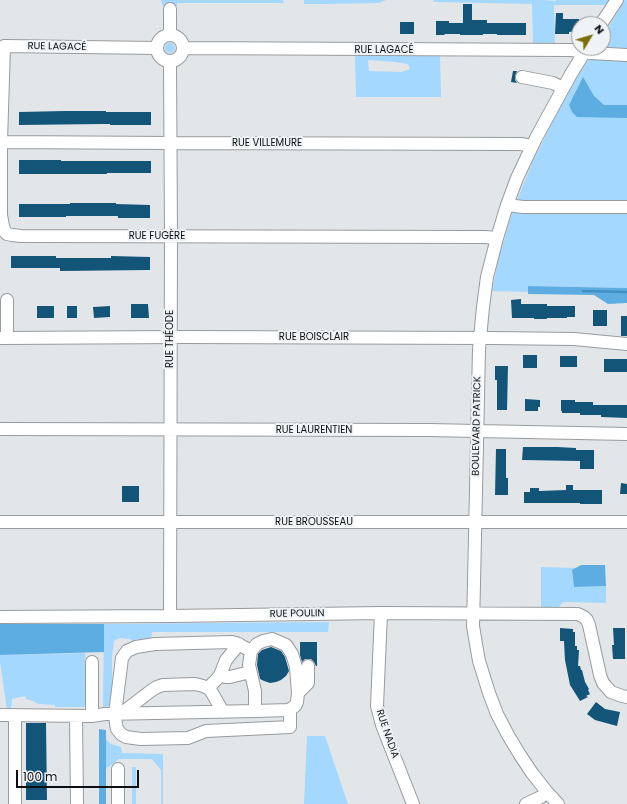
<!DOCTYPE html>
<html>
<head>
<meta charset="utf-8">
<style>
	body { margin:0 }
	#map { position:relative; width:627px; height:804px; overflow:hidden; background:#e3e6e8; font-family:Poppins,sans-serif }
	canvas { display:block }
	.north { position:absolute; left:571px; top:16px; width:40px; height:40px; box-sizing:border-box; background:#f0f3f5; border:1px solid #969899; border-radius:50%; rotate:52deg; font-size:11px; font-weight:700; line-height:16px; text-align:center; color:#0e0f10 }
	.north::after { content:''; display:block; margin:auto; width:14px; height:18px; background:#7b6d08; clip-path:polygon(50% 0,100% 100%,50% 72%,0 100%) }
	.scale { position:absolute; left:16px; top:770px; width:123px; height:18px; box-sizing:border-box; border:2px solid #0e0f10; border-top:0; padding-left:5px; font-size:12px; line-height:14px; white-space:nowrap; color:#0e0f10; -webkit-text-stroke:3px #f0f3f5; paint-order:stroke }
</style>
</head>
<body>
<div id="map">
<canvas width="627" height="804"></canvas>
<div class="north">N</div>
<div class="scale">100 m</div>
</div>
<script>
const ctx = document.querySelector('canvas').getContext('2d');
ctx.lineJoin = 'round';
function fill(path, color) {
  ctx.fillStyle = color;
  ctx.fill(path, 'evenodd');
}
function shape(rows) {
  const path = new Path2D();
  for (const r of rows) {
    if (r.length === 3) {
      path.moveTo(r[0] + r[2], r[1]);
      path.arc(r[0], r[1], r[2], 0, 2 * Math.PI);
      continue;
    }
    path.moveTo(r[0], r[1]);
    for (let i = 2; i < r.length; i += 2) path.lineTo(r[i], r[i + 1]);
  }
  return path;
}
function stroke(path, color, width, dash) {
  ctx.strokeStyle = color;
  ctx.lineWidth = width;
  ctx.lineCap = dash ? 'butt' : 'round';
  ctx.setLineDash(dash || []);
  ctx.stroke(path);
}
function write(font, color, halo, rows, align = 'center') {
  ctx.font = font + ' Poppins,sans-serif';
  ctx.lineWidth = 4;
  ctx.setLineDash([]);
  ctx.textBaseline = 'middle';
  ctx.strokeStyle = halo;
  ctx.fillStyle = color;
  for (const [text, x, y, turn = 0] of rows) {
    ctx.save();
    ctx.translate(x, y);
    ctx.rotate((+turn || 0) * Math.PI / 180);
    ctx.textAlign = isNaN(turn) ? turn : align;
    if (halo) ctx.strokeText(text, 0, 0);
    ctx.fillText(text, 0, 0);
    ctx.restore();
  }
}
fill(shape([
	[161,0,283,0,284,3,177,3,177,6,163,6],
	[304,0,386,0,379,3,324,4,304,4],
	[434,0,544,0,555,1,556,0,611,0,607,5,554,5,555,44,533,44,532,4,433,2],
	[625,0,627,0,627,288,528,286,528,292,492,291,498,261,510,219,523,185,533,161,556,115,577,77,589,59,603,48,603,36],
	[170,48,5],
	[355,56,440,56,441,97,356,97],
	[368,60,395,62,408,64,410,69,401,72,369,71],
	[541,567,576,568,572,571,574,587,606,586,606,603,565,602,562,603,559,607,541,608],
	[329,622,328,632,152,632,151,641,134,642,130,639,120,638,114,641,112,657,112,690,109,706,103,707,104,624],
	[85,653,86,662,88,707,55,707,55,705,38,704,33,701,26,699,25,696,12,699,11,710,7,710,0,662,0,655],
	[307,736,325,736,348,804,304,804],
	[106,739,111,744,121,747,122,753,163,754,163,804,161,804,161,770,152,759,119,759,106,769],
	[132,767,136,767,136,804,132,804]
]), '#a4d8fe');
fill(shape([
	[583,77,594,96,604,105,627,105,627,118,577,117,572,112,569,105],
	[528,286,627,288,627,303,608,304,594,295,528,294],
	[581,565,605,565,606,586,574,587,572,570],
	[0,624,104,624,104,652,0,655],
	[99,729,106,730,106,804,99,804]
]), '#5eade2');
stroke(shape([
	[583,291,627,292]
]), '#4090c3', 2.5);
fill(shape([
	[463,4,472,4,472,20,487,20,487,23,526,23,526,35,497,35,497,34,483,34,483,35,460,35,460,34,445,34,444,35,436,35,436,21,449,21,449,23,463,23],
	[556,13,563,13,563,19,579,19,579,26,577,26,577,31,569,32,569,34,555,34],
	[400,22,414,22,414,34,400,34],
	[513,71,517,71,515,76,515,80,517,83,511,82],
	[65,111,106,111,106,112,151,112,151,125,110,125,110,124,103,124,19,125,19,112],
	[19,160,61,160,61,161,151,161,151,173,107,173,107,174,19,174],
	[70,203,116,203,116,204,150,205,150,218,118,218,118,216,66,216,66,217,19,217,19,204,70,204],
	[11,256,56,256,56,258,111,258,111,256,150,257,150,270,60,271,60,268,11,268],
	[521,299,521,304,547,304,547,306,575,306,575,317,567,317,567,318,547,318,547,319,534,319,534,318,512,318,511,300],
	[131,304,148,304,149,318,131,318],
	[37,306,54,306,54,318,37,318],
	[67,306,77,306,77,318,67,318],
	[110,306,110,317,94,318,93,307],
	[593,310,607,310,607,326,593,326],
	[621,316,627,316,627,336,621,336],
	[523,355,537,355,537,368,523,368],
	[560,356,577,356,577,367,560,367],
	[604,359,627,359,627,372,604,372],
	[495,366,508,366,507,410,497,410,497,380,495,380],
	[525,399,540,400,540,407,538,407,538,411,525,411],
	[561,400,575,400,575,402,593,402,593,405,627,405,627,418,601,417,601,415,580,415,580,413,562,413,562,411,561,411],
	[523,447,557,447,576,448,576,450,594,450,594,469,580,469,580,461,522,460],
	[496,449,506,449,506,478,508,478,508,495,495,495],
	[621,483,627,484,627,494,620,494],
	[566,485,573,485,573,490,602,490,602,504,580,504,580,503,524,503,524,492,530,492,530,488,539,488,539,491,566,490],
	[122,486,139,486,139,502,122,502],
	[560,628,573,629,573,632,575,632,575,646,577,646,577,650,579,650,578,666,580,666,581,670,582,670,585,682,589,689,588,690,590,694,586,696,588,697,580,701,570,685,565,660,564,641,560,641],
	[613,628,625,628,625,659,613,659,612,645,614,645],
	[300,642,317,642,317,666,316,666,314,662,311,659,305,659,302,662,300,655],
	[271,647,281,651,285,657,289,671,286,676,281,680,276,682,270,683,264,681,260,679,257,665,258,654,262,650],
	[596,702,605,709,620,712,617,726,595,720,587,714],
	[26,723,46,723,47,800,26,800]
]), '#135479');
const minor = shape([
	[601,24,617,0],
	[170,48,13],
	[170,35,170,9],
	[157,48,4,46,1,142,1,215,3,226,5,232,7,234,12,235,21,236,485,237,497,238],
	[184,48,571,50,580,51,590,53,627,55],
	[522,77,553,83,563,88],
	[1,142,170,143,521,144,532,146],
	[507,205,523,207,627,207],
	[0,338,183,337,492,338,574,339,627,344],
	[7,338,7,300],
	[0,429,428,430,627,434],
	[0,522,627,522],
	[381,613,377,706,382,725,413,804],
	[170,616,171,236,170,61],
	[0,617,170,616,381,613,578,614,584,617,587,620,589,625,600,675,603,683,611,692,622,696,627,697],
	[272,639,286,645,292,654,296,667,298,693,297,702,295,706,292,708,288,710,255,711,255,691,249,665,251,651,257,644,263,641,272,639],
	[251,651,236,643,232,642,155,644,136,647,127,651,122,658,115,714,116,724,117,729,121,734,126,737,141,739,188,738,206,731,290,727,290,709],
	[220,675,225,677,230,677,250,672],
	[208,688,216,680,220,675,226,660,239,644],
	[298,693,308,683,308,666],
	[122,713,152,690,157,687,163,685,195,684,203,686,208,688,211,691,223,712],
	[0,715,92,716,105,714,255,711],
	[15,715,15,804],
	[76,716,77,804],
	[92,716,92,662],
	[118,804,118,769],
	[526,804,541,797,547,792],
	[558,804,547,792,532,773,520,755,508,735,497,714,489,693,479,661,476,644,473,626,474,583,479,349,483,307,487,277,497,238,507,205,517,178,536,138,571,74,587,48]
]);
stroke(minor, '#989b9d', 14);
stroke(minor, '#fff', 12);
write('10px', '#0e0f10', '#f0f3f5', [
	["RUE LAGACÉ",57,47,1],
	["RUE LAGACÉ",384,50],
	["RUE VILLEMURE",267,143],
	["RUE FUGÈRE",157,236],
	["RUE BOISCLAIR",314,337],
	["RUE THÉODE",170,339,-90],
	["BOULEVARD PATRICK",477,426,-89],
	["RUE LAURENTIEN",314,430],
	["RUE BROUSSEAU",314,522],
	["RUE POULIN",297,614,-1],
	["RUE NADIA",387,734,71]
]);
</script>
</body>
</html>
